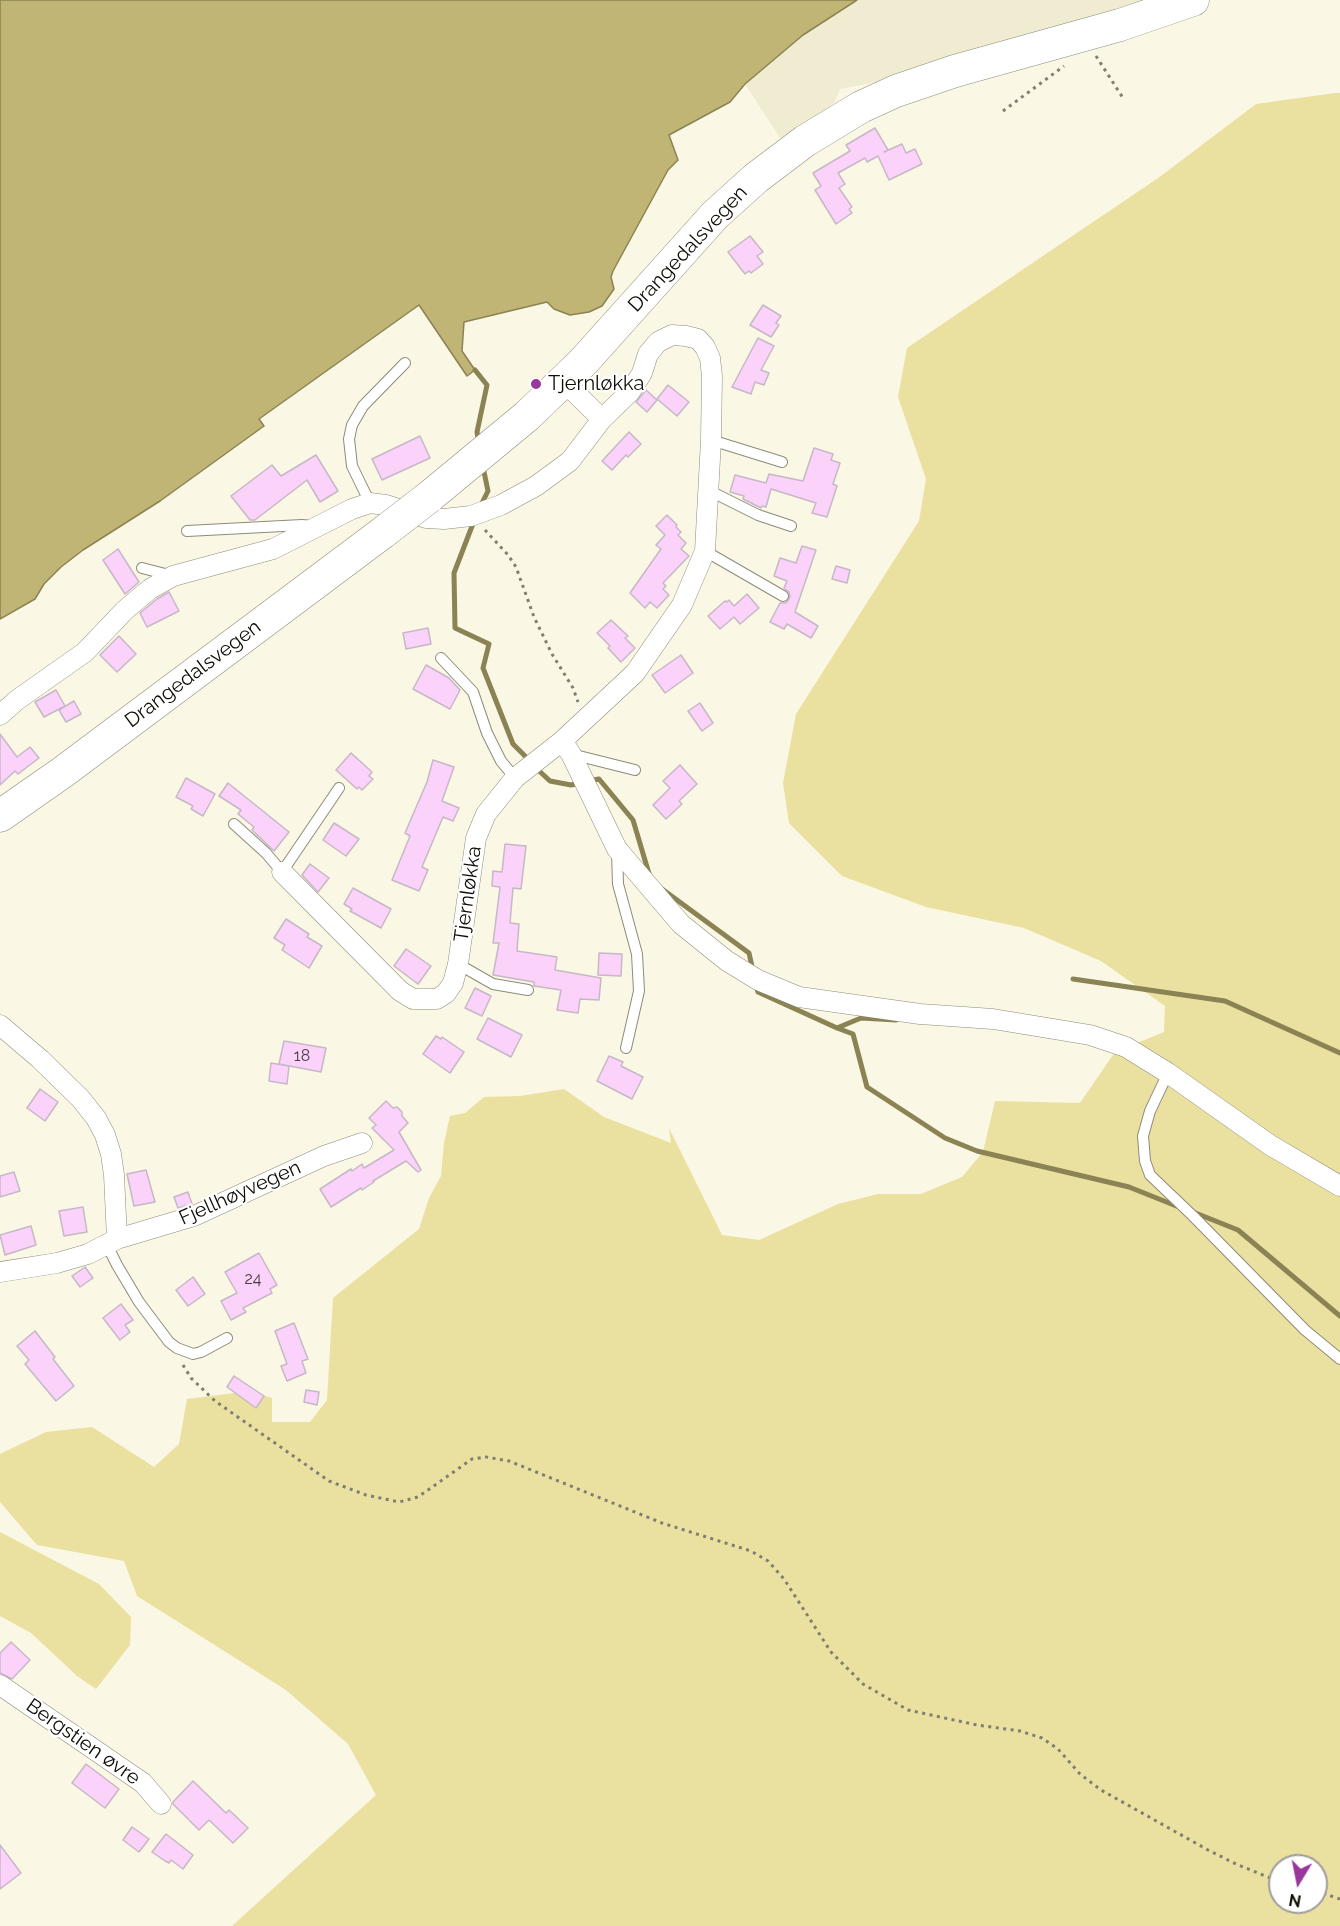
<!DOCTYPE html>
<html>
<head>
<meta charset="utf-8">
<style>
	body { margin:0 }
	#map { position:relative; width:1340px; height:1926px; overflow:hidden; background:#faf7e5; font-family:Raleway,sans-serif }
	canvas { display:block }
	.north { position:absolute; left:1268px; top:1854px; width:60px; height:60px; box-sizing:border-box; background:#fff; border:2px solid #9f9e9c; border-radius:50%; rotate:190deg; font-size:16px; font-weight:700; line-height:24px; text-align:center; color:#0e0d07 }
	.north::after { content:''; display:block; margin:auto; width:21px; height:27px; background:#99379d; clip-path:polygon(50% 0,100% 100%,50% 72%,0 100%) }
</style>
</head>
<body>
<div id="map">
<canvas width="1340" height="1926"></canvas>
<div class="north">N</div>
</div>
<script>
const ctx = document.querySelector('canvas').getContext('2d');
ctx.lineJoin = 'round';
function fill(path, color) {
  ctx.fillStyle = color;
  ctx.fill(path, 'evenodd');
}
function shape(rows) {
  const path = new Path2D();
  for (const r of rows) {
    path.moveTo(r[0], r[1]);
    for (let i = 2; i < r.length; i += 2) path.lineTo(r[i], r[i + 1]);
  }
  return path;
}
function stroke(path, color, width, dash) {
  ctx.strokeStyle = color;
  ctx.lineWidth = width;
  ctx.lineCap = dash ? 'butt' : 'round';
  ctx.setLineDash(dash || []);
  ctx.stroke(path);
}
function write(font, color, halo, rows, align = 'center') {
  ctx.font = font + ' Raleway,sans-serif';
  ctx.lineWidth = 4.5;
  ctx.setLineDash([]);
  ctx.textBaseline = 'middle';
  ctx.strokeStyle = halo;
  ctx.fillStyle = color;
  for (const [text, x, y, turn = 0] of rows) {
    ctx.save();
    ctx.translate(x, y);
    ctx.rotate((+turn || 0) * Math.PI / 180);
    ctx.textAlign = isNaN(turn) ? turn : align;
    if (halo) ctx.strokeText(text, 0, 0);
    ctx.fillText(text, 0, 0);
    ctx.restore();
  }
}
fill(shape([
	[857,0,1168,0,974,63,840,89,834,103,784,144,745,84,803,35]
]), '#f0ecd2');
fill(shape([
	[1335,93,1340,93,1340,1926,232,1926,376,1795,348,1744,286,1690,137,1596,124,1561,37,1545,0,1502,0,1454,46,1432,92,1427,154,1467,179,1444,187,1399,250,1391,272,1398,272,1422,310,1422,327,1400,333,1298,419,1229,429,1198,441,1176,444,1143,450,1116,465,1113,484,1097,520,1096,564,1089,604,1117,671,1143,669,1128,722,1235,759,1240,838,1204,878,1194,921,1194,962,1177,983,1152,995,1101,1080,1103,1115,1052,1164,1032,1165,1006,1101,961,1024,928,926,907,842,876,789,823,783,783,796,714,919,521,926,479,898,397,907,348,1161,176,1256,104],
	[1280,1866,1316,1866,1316,1902,1280,1902],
	[0,1532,99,1584,131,1617,130,1645,96,1689,77,1676,31,1633,0,1616]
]), '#eae0a0');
const water = shape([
	[0,0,857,0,803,35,745,84,730,102,669,135,678,160,668,170,613,271,611,277,614,289,602,306,589,312,570,315,554,309,547,302,464,322,462,351,475,370,467,376,419,305,259,419,264,426,160,501,83,550,61,567,44,584,35,599,0,619,0,0]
]);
fill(water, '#c0b575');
stroke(water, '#8b8354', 1.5);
stroke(shape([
	[475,370,487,385,477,432,479,443],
	[480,507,488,491,483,467],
	[474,521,454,573,455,628,489,644,483,668,513,744,530,761],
	[536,768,550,781,571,785,580,783],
	[589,781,599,779,633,820,650,877],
	[662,889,749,953,753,971],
	[1073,979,1225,1001,1340,1053],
	[756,986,758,992,837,1028,853,1034,867,1087,945,1138,977,1151,1129,1187,1179,1207],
	[837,1028,861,1018,896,1020],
	[1193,1212,1238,1230,1340,1316]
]), '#8b8354', 5);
const building = shape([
	[875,128,888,150,884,152,902,144,906,153,915,149,922,164,889,180,878,156,867,162,865,158,838,173,845,184,839,188,852,207,849,209,852,213,836,224,815,190,821,186,813,173,850,151,846,145,875,128],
	[750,236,763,252,757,256,763,264,751,273,749,271,745,274,728,252,750,236],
	[763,305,781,316,776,323,779,325,771,337,750,325,763,305],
	[758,338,774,346,761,370,769,373,764,385,755,382,751,394,732,387,758,338],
	[668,385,689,402,677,416,657,399,668,385],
	[646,390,657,400,647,412,636,402,646,390],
	[629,432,641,444,628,457,626,455,612,470,602,461,629,432],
	[420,436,430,458,382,480,372,459,420,436],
	[814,448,833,454,831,460,840,463,833,484,837,486,827,517,812,513,816,503,771,489,766,507,762,506,761,508,743,499,744,496,730,492,735,475,766,483,769,474,803,481,814,448],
	[316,455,338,491,320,502,307,480,255,520,250,520,231,496,272,465,281,476,316,455],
	[667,515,677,525,676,527,681,532,678,535,686,543,681,549,689,556,663,583,666,586,663,589,669,595,657,608,650,602,645,608,630,593,661,549,656,545,665,535,656,526,667,515],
	[802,546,816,550,795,612,818,626,811,638,787,624,784,629,770,622,780,603,786,603,790,597,789,592,784,588,787,581,774,576,780,558,796,563,802,546],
	[118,549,139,582,125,594,103,560,118,549],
	[836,566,850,570,847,583,832,579,836,566],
	[169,592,179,611,147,627,140,613,157,599,169,592],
	[747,594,759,608,740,624,734,617,720,629,708,616,725,601,727,602,729,600,734,606,747,594],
	[611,620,628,636,625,638,635,648,621,662,608,648,610,646,597,633,611,620],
	[428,628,431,644,406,649,403,633,428,628],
	[119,636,136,654,117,672,100,655,119,636],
	[681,655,693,673,665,693,652,675,681,655],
	[426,665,449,678,460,690,450,709,413,689,426,665],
	[56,690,65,706,44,717,35,702,56,690],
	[74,701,81,714,66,722,59,710,74,701],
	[700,703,713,723,702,731,688,711,700,703],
	[0,734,17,757,30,747,39,758,18,774,15,771,0,785,0,734],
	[351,753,372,772,369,776,373,779,362,790,359,787,357,789,336,770,351,753],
	[433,760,454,767,442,801,459,808,453,821,443,817,422,867,428,870,419,891,392,880,410,836,405,833,427,782,433,760],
	[680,765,697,784,679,801,682,804,666,819,653,805,670,788,663,781,680,765],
	[186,778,215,794,203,816,191,809,193,806,176,797,186,778],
	[228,783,289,832,274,851,252,830,254,827,238,814,241,810,219,796,228,783],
	[334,823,359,839,346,856,323,840,334,823],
	[505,844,526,846,521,889,513,888,510,923,519,924,517,951,557,957,555,970,601,978,599,1000,580,999,578,1013,557,1010,561,990,534,986,534,982,493,975,499,943,493,943,500,887,492,886,493,871,502,872,505,844],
	[310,864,329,878,318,892,302,875,310,864],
	[353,888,391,909,381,928,350,911,352,909,344,904,353,888],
	[286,919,309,934,307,937,322,946,309,968,282,950,285,945,274,938,286,919],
	[406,949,431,966,418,984,394,966,406,949],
	[599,953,622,954,621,976,598,975,599,953],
	[475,988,491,996,482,1016,465,1008,475,988],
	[488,1018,522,1035,511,1057,477,1039,488,1018],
	[436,1036,441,1039,442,1037,464,1052,450,1073,423,1054,436,1036],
	[284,1041,326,1048,321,1072,279,1064,284,1041],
	[609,1056,623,1062,621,1066,643,1077,632,1099,597,1081,609,1056],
	[271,1063,289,1066,287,1084,269,1081,271,1063],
	[40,1089,58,1102,45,1121,27,1108,40,1089],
	[386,1101,393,1108,397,1107,402,1112,402,1116,408,1123,399,1132,421,1170,418,1172,406,1161,373,1181,374,1182,362,1190,361,1188,331,1207,320,1189,351,1169,352,1171,362,1164,364,1168,394,1150,372,1128,376,1125,369,1118,386,1101],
	[146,1170,155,1202,134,1206,127,1174,146,1170],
	[14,1172,20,1191,0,1197,0,1176,14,1172],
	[188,1192,192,1204,178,1208,174,1197,188,1192],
	[83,1207,87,1232,64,1236,59,1211,83,1207],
	[31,1226,36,1245,5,1255,0,1235,31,1226],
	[259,1253,277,1285,270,1289,272,1293,243,1308,246,1312,231,1320,221,1301,237,1293,225,1272,259,1253],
	[85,1267,93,1278,80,1287,72,1276,85,1267],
	[193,1277,205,1294,188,1306,176,1290,193,1277],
	[121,1304,133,1320,125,1325,130,1332,120,1340,103,1318,121,1304],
	[294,1323,308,1359,302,1361,306,1373,287,1381,281,1366,287,1364,275,1331,294,1323],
	[35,1331,55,1357,53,1359,74,1386,56,1401,25,1364,29,1360,17,1346,35,1331],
	[234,1376,264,1396,256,1408,227,1387,234,1376],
	[306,1390,319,1392,317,1405,304,1402,306,1390],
	[11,1642,30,1660,12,1679,0,1673,0,1653,11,1642],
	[86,1764,119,1789,105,1808,72,1783,86,1764],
	[193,1781,226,1813,229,1810,248,1828,233,1843,209,1820,199,1830,173,1804,173,1802,193,1781],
	[132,1827,149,1839,139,1852,123,1840,132,1827],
	[166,1834,193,1855,183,1869,171,1860,169,1863,165,1861,152,1852,166,1834],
	[0,1845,21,1873,0,1889,0,1845]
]);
fill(building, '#fad2fa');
stroke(building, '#c6b8c6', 1.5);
const lane = shape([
	[711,440,782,462],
	[708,490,758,515,791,526],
	[370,503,352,466,349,439,352,425,363,406,405,363],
	[187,531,302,525,312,526],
	[705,551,783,596],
	[142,568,173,576],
	[441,658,473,692,487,733,501,761,515,778],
	[571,754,635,770],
	[234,824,266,853,282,872,339,788],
	[617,852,618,884,637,954,639,991,626,1048],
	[458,964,493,984,528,990],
	[1168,1073,1150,1111,1143,1136,1145,1161,1150,1175,1193,1216,1305,1330,1340,1359],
	[107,1245,117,1265,139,1302,169,1342,177,1348,193,1354,201,1352,227,1338]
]);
const street = shape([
	[0,715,17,700,85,652,125,610,150,589,173,576,273,549,352,509,370,503,386,505,426,518,444,519,471,516,501,505,536,486,570,461,602,419,563,381],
	[562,741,571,754,617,849,681,924,727,961,758,980,799,997,920,1014,993,1019,1090,1035,1126,1047,1168,1073,1270,1145,1340,1186],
	[282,872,400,991,413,999,437,999,446,993,453,983,458,964,476,838,486,814,515,778,562,741,635,673,682,605,705,551,711,440,712,376,710,358,705,347,698,339,686,336,672,335,658,342,648,354,642,373,630,392,602,419],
	[0,1025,40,1059,80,1098,96,1118,105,1135,111,1154,114,1175,117,1239],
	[0,1272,57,1263,88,1254,117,1239,194,1216,324,1156,362,1143],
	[0,1685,143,1783,161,1804]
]);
const primary = shape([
	[429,497,527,416,584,361,715,215,756,178,805,141,861,107,896,91,955,71,1120,25,1193,0],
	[0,816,63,772,385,531]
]);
stroke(lane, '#8e8b7a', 12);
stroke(street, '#8e8b7a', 21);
stroke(primary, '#8e8b7a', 33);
stroke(shape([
	[1096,56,1123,98],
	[1003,111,1064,66],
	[485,530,508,555,516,567,534,617,552,654,573,688,578,702],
	[183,1365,191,1378,215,1401,329,1481,366,1495,399,1502,418,1497,472,1459,486,1457,509,1461,662,1523,751,1551,768,1561,784,1579,831,1652,863,1684,908,1710,977,1725,1020,1731,1042,1738,1058,1749,1080,1774,1101,1790,1208,1850,1236,1864,1280,1882],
	[1316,1891,1340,1899]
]), '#807e72', 3, [3, 4.5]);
stroke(lane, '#fff', 10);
stroke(street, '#fff', 20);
stroke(primary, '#fff', 32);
const primaryBridge = shape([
	[385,531,429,497]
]);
stroke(primaryBridge, '#8e8b7a', 33, []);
stroke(primaryBridge, '#fff', 32);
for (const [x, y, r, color] of [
	[536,384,6,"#99379d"]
]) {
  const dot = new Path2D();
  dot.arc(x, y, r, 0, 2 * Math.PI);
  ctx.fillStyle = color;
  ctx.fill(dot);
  stroke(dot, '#fff', 2);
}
write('16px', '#493e44', null, [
	["18",302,1056],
	["24",253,1279]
]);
write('20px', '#0e0d07', '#fff', [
	["Drangedalsvegen",688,249,-47],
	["Drangedalsvegen",193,674,-37],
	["Tjernløkka",468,894,-82],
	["Fjellhøyvegen",240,1193,-24],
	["Bergstien øvre",83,1742,35]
]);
write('20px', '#0e0d07', '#fff', [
	["Tjernløkka",548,384]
], 'left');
</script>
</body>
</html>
